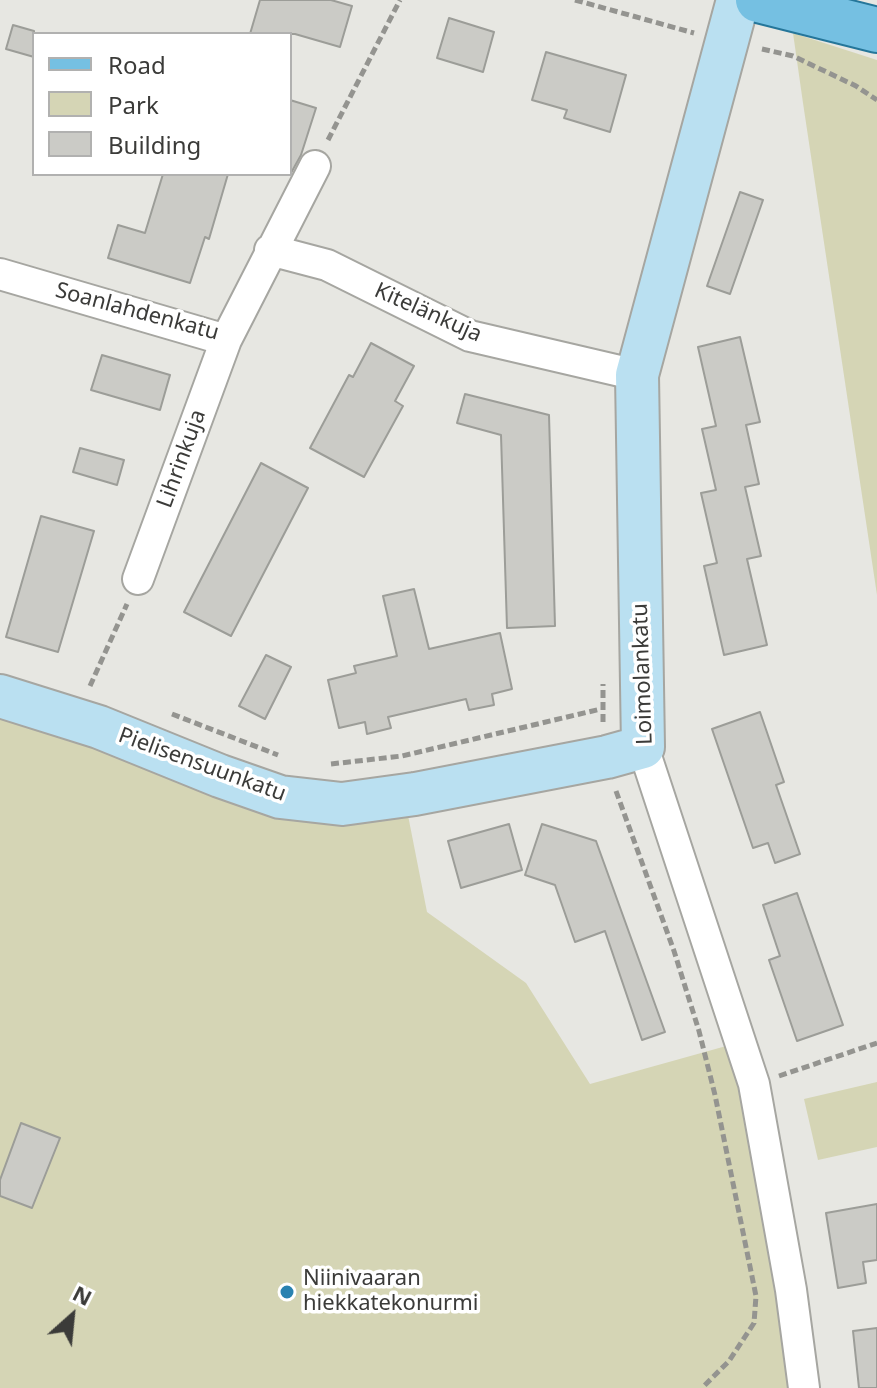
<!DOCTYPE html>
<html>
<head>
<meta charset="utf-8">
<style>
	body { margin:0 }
	#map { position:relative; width:877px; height:1388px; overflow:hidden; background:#e7e7e2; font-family:"Noto Sans",sans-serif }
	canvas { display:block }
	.legend { position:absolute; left:32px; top:32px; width:260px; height:144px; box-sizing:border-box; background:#fff; border:2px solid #b1b1b0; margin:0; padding:10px 14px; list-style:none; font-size:24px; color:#3b3b39 }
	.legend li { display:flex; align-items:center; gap:16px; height:40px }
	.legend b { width:40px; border:2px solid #b1b1b0 }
	.north { position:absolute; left:32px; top:1276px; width:80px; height:80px; -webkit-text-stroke:6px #fff; paint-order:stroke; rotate:27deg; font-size:22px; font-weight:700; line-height:32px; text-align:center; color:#3b3b39 }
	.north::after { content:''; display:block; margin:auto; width:28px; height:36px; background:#3b3b39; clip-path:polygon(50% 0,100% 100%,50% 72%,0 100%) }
</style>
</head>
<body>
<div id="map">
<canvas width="877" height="1388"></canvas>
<ul class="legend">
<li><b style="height:10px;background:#75c0e2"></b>Road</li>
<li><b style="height:22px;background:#d5d5b5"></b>Park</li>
<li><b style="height:22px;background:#cbcbc6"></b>Building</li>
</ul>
<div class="north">N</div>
</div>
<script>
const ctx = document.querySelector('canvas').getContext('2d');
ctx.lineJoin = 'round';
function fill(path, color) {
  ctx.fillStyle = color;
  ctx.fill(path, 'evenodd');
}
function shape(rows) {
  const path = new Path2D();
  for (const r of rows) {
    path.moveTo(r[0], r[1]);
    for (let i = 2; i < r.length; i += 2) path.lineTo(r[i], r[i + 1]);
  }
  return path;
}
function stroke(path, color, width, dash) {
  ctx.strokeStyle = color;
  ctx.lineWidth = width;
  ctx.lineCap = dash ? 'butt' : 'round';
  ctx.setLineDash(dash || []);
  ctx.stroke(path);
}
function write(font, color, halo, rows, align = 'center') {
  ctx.font = font + ' "Noto Sans",sans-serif';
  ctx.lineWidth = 7;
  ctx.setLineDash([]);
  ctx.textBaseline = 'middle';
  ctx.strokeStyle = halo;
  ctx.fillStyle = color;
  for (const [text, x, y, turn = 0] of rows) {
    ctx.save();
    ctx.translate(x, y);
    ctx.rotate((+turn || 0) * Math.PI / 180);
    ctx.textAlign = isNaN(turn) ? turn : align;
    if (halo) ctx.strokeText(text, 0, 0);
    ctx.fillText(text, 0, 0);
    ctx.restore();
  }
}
fill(shape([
	[793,33,877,60,877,595,803,103],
	[0,701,216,781,405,800,427,912,526,983,590,1084,737,1043,799,1388,0,1388],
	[877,1082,877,1147,818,1160,804,1099]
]), '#d5d5b5');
const building = shape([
	[260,0,331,0,352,6,340,47,295,34,250,34,260,0],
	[449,18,494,32,483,72,437,58,449,18],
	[13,25,34,31,34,57,6,49,13,25],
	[546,52,626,75,610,132,564,118,567,110,532,100,546,52],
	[290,100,316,108,301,155,291,173,290,100],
	[163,174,228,174,209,239,205,237,190,283,108,258,118,225,145,233,163,174],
	[740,192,763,200,730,294,707,286,740,192],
	[740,337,760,422,746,425,759,484,745,487,761,556,747,559,767,645,724,655,704,566,717,563,701,493,716,490,702,429,716,426,698,347,740,337],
	[371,343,414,366,395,401,403,406,364,477,310,448,349,375,353,377,371,343],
	[102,355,170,375,160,410,91,390,102,355],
	[465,394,549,415,555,626,507,628,501,435,457,423,465,394],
	[80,448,124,460,117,485,73,472,80,448],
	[261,463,308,488,231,636,184,612,261,463],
	[41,516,94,531,58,652,6,637,41,516],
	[414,589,429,649,500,633,512,689,492,694,494,705,469,710,466,699,388,717,391,728,367,734,365,722,339,728,328,680,356,673,354,666,397,656,383,596,414,589],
	[266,655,291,667,265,719,239,706,266,655],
	[760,712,784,782,776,785,800,854,775,863,768,843,753,848,712,729,760,712],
	[509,824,522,870,461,888,448,841,509,824],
	[542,824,596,841,665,1032,642,1040,605,931,575,942,555,885,525,875,542,824],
	[797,893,843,1025,797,1041,769,960,780,956,763,905,797,893],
	[21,1123,60,1138,32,1208,0,1196,0,1180,21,1123],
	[877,1204,877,1260,863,1262,866,1283,838,1288,826,1213,877,1204],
	[877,1328,877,1388,859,1388,853,1331,877,1328]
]);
fill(building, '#cbcbc6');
stroke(building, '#9c9d98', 2);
const street = shape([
	[270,250,327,265,470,336,637,375],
	[0,274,226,340,315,166],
	[138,579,226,340],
	[643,747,754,1084,791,1290,804,1388]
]);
const secondary = shape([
	[0,696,99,727,220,776,280,797,342,804,415,794,607,757,643,747,637,375,738,0]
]);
const primary = shape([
	[758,0,877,30]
]);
stroke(street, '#a6a6a1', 34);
stroke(secondary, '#a6a6a1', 46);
stroke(primary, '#25769a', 48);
stroke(shape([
	[575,0,694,33],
	[762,49,793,56,856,86,877,100],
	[328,140,400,0],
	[90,686,127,604],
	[172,714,278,755],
	[603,722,603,684],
	[331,764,402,756,601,709],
	[616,791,674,951,699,1031,715,1095,756,1296,754,1323,729,1361,702,1388],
	[779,1076,877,1043]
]), '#949490', 5, [8, 4]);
stroke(street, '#fff', 30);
stroke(secondary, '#bae0f1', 42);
stroke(primary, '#75c0e2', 44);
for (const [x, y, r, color] of [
	[287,1292,8,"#2982b0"]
]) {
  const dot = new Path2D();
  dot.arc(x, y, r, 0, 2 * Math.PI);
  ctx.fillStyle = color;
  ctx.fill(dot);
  stroke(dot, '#fff', 3);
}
write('22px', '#3b3b39', '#fff', [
	["Soanlahdenkatu",137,312,15],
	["Kitelänkuja",428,313,24],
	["Lihrinkuja",182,459,-70],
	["Loimolankatu",643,674,-92],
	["Pielisensuunkatu",202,765,20]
]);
write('22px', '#3b3b39', '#fff', [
	["Niinivaaran",303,1279],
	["hiekkatekonurmi",303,1304]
], 'left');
</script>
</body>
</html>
